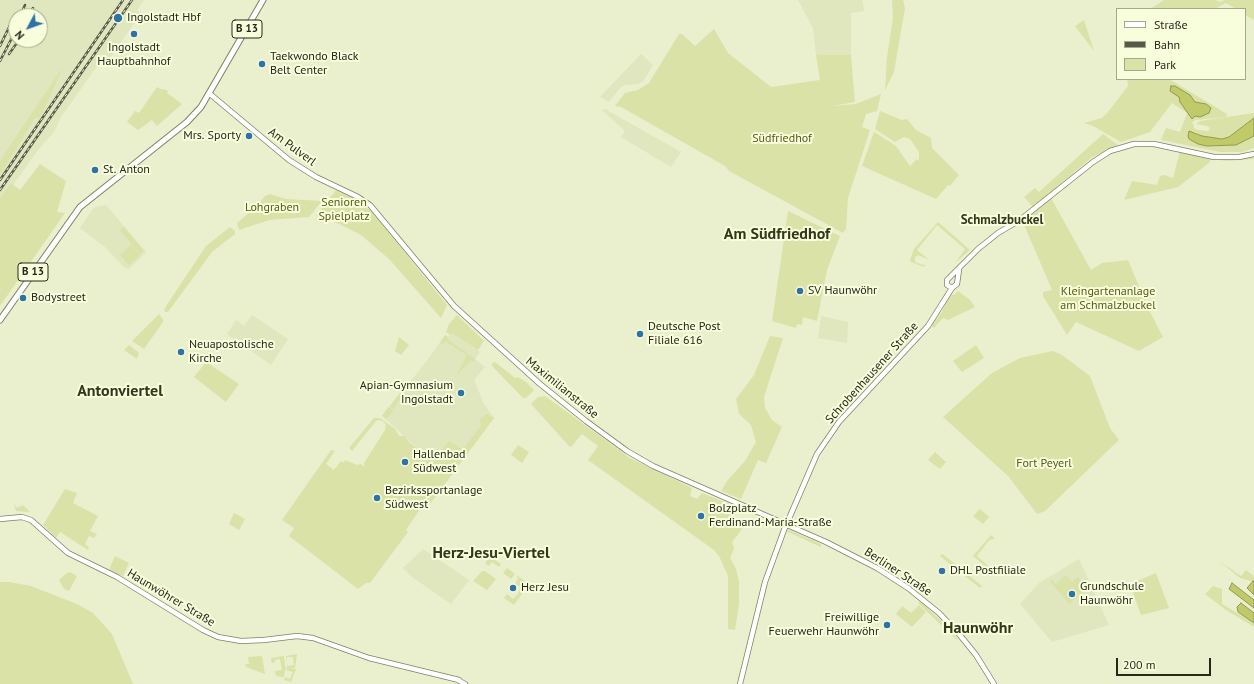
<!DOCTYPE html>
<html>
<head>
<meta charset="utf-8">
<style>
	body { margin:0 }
	#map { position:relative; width:1254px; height:684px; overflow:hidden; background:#eaefce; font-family:"PT Sans",sans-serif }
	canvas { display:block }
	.legend { position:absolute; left:1116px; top:8px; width:130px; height:72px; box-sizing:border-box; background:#f8fddc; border:1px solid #a4a88f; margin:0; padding:5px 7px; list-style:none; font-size:12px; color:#27281c }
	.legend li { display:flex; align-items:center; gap:8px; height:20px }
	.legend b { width:20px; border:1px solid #a4a88f }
	.north { position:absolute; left:8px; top:8px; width:40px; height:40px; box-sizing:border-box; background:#f8fddc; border:1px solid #a4a88f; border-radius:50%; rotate:229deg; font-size:11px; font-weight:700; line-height:16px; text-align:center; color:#27281c }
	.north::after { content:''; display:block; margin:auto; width:14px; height:18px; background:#2e72a8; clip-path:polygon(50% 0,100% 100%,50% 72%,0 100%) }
	.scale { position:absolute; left:1116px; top:658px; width:95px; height:18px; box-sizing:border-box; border:2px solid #27281c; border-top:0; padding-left:5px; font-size:12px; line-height:14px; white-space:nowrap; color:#27281c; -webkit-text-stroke:3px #f8fddc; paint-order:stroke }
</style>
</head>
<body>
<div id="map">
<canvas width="1254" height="684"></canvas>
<ul class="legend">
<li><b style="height:5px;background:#fff"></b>Straße</li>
<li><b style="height:5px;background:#585a49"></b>Bahn</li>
<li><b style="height:11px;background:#dae2a8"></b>Park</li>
</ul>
<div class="north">N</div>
<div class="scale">200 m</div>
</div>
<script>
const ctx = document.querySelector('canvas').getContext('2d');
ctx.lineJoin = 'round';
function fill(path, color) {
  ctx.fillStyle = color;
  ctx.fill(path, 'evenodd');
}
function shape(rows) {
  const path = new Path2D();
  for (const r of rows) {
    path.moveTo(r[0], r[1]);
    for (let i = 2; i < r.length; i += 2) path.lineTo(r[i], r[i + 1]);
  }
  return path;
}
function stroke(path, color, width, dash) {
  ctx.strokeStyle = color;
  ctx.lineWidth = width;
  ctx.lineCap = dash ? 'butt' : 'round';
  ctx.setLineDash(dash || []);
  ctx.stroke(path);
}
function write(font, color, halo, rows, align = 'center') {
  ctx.font = font + ' "PT Sans",sans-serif';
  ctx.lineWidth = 4;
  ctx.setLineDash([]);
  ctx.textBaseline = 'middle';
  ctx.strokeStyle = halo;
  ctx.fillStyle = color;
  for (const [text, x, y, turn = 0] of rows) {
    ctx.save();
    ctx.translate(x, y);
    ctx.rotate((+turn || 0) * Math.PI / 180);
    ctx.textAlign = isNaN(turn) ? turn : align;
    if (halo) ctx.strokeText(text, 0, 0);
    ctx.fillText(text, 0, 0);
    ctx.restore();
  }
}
fill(shape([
	[0,0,144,0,137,10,141,13,110,58,105,55,61,117,54,132,38,150,13,185,11,184,0,198],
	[16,16,40,16,40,40,16,40],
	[798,0,862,0,864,11,851,13,851,55,816,55,813,28],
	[641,54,653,65,644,80,639,84,625,85,620,88,609,102,600,97],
	[605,109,681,152,671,167,621,137,625,131,602,110],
	[106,205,146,252,129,269,125,268,105,247,80,228,92,210,96,207],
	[252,315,288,339,271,365,227,334,236,320,244,326],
	[821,316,848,322,847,343,818,338],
	[452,332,480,352,475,359,485,367,474,380,484,404,494,418,442,488,416,471,417,448,382,416,426,362,445,335,448,337],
	[423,549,469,580,451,604,412,577,403,568],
	[1079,559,1109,625,1052,642,1020,604,1039,583]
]), '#e0e6bd');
fill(shape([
	[892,0,903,0,905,8,894,72,885,90,887,57,893,18],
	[1164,0,1216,0,1220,2,1225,0,1254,0,1254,20,1245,15,1245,9,1236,9,1226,3,1215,9,1150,9],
	[1084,20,1094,51,1075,26],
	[714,29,728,53,771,87,820,80,816,55,851,55,855,102,832,106,856,104,881,94,877,111,866,114,862,127,870,130,848,198,846,229,843,233,729,171,725,166,621,107,615,106,625,93,638,90,649,83,679,34,682,34,695,46],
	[63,67,43,112,39,118,35,118,0,175,0,162,7,150],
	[1127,79,1169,79,1227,114,1226,117,1195,120,1192,123,1194,125,1194,128,1198,130,1208,131,1210,128,1207,126,1196,124,1200,121,1254,113,1254,118,1229,137,1222,139,1202,136,1193,131,1207,146,1236,145,1254,136,1254,148,1242,152,1220,152,1161,140,1166,128,1180,132,1187,113,1172,103,1150,132,1121,142,1093,126,1084,123,1102,118,1108,112,1128,86],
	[157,87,163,90,164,89,168,91,167,93,182,104,157,126,152,120,138,130,127,122,135,111,139,113],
	[880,111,902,120,907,119,916,130,931,138,932,148,959,175,950,186,948,185,936,199,862,166,874,132,896,146,910,166,917,159,919,161,919,152,910,139,904,137,895,142,875,129],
	[1103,134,1118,145,1091,158,1033,207,1024,197,1035,188,1039,192],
	[1180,151,1220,160,1254,157,1254,159,1228,161,1211,159,1209,163,1178,187,1124,200,1132,181,1157,185,1160,176,1164,175,1173,178],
	[40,164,66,181,57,212,65,213,0,306,0,198,11,183,20,190],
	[336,190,355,199,371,211,381,223,447,305,441,318,389,259,361,235,339,224,316,216],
	[270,194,286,199,322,201,309,217,269,220,239,230,237,223,257,206,265,196],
	[1051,198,1091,270,1102,263,1128,260,1149,310,1163,337,1139,351,1076,322,1067,335,1043,296,1043,292,1052,290,1022,220],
	[788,211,840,236,827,270,817,321,803,317,802,325,797,324,796,328,772,321],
	[938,222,970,250,956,262,965,249,937,225,917,250,929,260,918,255,917,257,915,256,915,262,923,265,925,264,924,267,911,262,910,260,914,249],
	[124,227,144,251,140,254,120,230],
	[230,227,235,231,235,234,212,252,168,312,165,312,164,310,166,306,206,246],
	[131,245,140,255,129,265,120,255],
	[958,291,970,300,975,307,948,320,943,318,934,328,931,326,942,312,949,294,954,295],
	[159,314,163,319,163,322,144,349,132,341],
	[457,315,484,341,478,350,452,333,450,335,446,332,449,324],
	[445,335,448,337,447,339,475,359,473,362,471,360,457,375,467,355,445,341,442,345,440,343],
	[770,336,783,338,764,397,765,408,772,420,782,427,766,463,758,460,741,499,721,491,727,481,745,461,756,442,751,425,739,414,736,399,754,375],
	[399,337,409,345,401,355,395,351],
	[129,345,139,353,137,359,124,350],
	[976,345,984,358,962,372,953,361],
	[1053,351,1062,355,1090,376,1110,428,1119,440,1045,511,1037,514,1008,476,943,417,992,373,1020,358],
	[206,362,239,384,226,402,194,377],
	[495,362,515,378,518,377,526,382,534,390,526,398,523,398,492,366,492,363],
	[405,386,408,388,393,409,390,406],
	[545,396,630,458,692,488,690,496,697,499,702,493,737,507,730,520,742,529,732,542,734,549,730,558,736,569,739,582,739,604,735,630,728,629,728,576,719,556,714,550,588,460,598,446,582,434,571,447,568,445,531,404,538,397],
	[388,407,393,410,391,414,389,413,390,415,386,419,382,416],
	[487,414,494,418,427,508,420,509,406,530,408,532,370,583,366,583,358,589,289,536,294,528,282,520,331,450,335,451,326,464,334,470,341,461,344,463,345,460,357,465,361,464,364,467,364,463,385,430,386,425,384,422,380,420,376,421,352,451,349,448,374,418,380,418,395,429,399,436,405,436,409,442,417,448,420,465,417,471,422,475,419,470,427,459,433,463,449,441,463,450,479,428,481,429,480,419],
	[518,445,529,452,522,463,511,455],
	[935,452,946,462,940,469,928,460],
	[65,489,77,493,73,503,98,516,90,531,97,534,94,538,89,536,85,544,89,547,88,550,60,532,56,538,43,525],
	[14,503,17,508,23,505,30,512,16,511],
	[980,509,989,517,983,524,973,516],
	[234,513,245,519,239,530,229,524],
	[789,530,821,544,821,547,786,531],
	[991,535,995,539,989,540,977,556,995,572,997,570,999,573,996,575,973,556],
	[942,554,944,555,982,586,980,588,966,577,940,556],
	[115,556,129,563,123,576,109,570],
	[490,557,501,564,499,567,492,562,489,566,485,563],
	[1218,560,1241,576,1246,570,1254,576,1254,582,1240,578],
	[507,568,515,574,511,579,503,573],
	[482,571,485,571,496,579,487,590,473,581],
	[70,572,77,576,69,591,64,589,59,580,67,573],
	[1156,573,1169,608,1141,615,1130,584],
	[516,575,529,584,514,605,504,598,507,594,513,599,518,594,521,587,515,584,518,578],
	[1066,575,1072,582,1078,577,1088,588,1069,604,1050,581,1052,580,1056,584],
	[0,582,9,582,31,586,77,604,93,613,112,634,133,684,0,684],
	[1213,586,1222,589,1222,604,1254,623,1254,627,1226,610,1205,594],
	[920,601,950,629,959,642,918,603],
	[919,605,926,612,912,627,896,614,902,606,911,613],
	[297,654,295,668,287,668,287,663,288,666,294,665,293,657,287,657,287,662,286,656],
	[262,656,265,674,246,667,245,664,249,664,248,657],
	[284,656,285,666,286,667,284,675,284,677,276,676,275,671,282,670,280,659,275,660,275,662,272,663,271,658],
	[287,668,296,669,291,682,284,680,285,677,290,679,293,672,286,670]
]), '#dae2a8');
const water = shape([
	[1171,86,1175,86,1190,95,1195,102,1206,104,1211,108,1209,113,1200,117,1195,116,1192,119,1180,102,1179,97,1170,91,1171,86],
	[1254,118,1254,136,1236,145,1207,146,1198,144,1189,139,1188,136,1189,131,1202,136,1222,139,1229,137,1254,118],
	[1253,581,1254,582,1254,595,1247,588,1253,581],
	[1232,583,1254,600,1254,608,1229,589,1232,583],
	[1241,603,1254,613,1254,623,1238,612,1237,607,1241,603]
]);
fill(water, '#c0ca69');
stroke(water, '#929952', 1);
const secondary = shape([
	[210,94,289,160,316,177,358,197,370,205,454,306,540,384,586,421,627,451,653,466,826,542,877,568,908,588,939,613,959,634,976,655,994,684],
	[952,288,947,285,947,280,978,249,998,233,1020,220,1093,162,1110,151,1134,144,1154,144,1214,157,1239,157,1254,154],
	[952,288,957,284,959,270],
	[0,519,22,517,31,520,68,553,117,577,203,630,218,637,241,641,264,640,297,636,313,638,369,658,459,680],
	[456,679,465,684],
	[740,684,765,582,784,530,817,454,839,422,928,326,952,288]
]);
const primary = shape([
	[0,320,80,207,187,122,201,107,263,0]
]);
stroke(secondary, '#7e8264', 6);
stroke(primary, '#7e8264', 7);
stroke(secondary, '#fff', 4.5);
stroke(primary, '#fff', 5);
const rail = shape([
	[20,16,25,5],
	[29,16,33,8],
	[0,46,14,17],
	[9,54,19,40],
	[0,61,16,30],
	[0,180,123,0],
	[0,190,132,0]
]);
stroke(rail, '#585a49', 2.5);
stroke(rail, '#f8fddc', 1, [3]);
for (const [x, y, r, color] of [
	[118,18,5,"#2e72a8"],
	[134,34,4,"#2e72a8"],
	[262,64,4,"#2e72a8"],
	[249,136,4,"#2e72a8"],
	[95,170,4,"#2e72a8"],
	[800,291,4,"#2e72a8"],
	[23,298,4,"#2e72a8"],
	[640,334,4,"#2e72a8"],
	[181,352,4,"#2e72a8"],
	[461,393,4,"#2e72a8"],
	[405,462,4,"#2e72a8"],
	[377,498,4,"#2e72a8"],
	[701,516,4,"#2e72a8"],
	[942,571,4,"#2e72a8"],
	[513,588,4,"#2e72a8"],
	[1072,594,4,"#2e72a8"],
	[887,625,4,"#2e72a8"]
]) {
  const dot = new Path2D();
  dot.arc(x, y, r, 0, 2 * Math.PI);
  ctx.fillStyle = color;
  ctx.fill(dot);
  stroke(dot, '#f8fddc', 1.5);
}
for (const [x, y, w] of [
	[247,29,30],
	[33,272,30]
]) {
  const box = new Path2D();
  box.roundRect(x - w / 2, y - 9, w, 18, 3);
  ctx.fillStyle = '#f8fddc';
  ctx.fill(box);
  stroke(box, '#27281c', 1);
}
write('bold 11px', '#27281c', null, [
	["B 13",247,29],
	["B 13",33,272]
]);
write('12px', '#27281c', '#f8fddc', [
	["Ingolstadt Hbf",127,18],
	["Ingolstadt",134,48,"center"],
	["Hauptbahnhof",134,62,"center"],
	["Taekwondo Black",270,57],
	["Belt Center",270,71],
	["Mrs. Sporty",241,136,"right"],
	["St. Anton",103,170],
	["SV Haunwöhr",808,291],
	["Bodystreet",31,298],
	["Deutsche Post",648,327],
	["Filiale 616",648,341],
	["Neuapostolische",189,345],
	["Kirche",189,359],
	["Apian-Gymnasium",453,386,"right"],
	["Ingolstadt",453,400,"right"],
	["Hallenbad",413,455],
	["Südwest",413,469],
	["Bezirkssportanlage",385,491],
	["Südwest",385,505],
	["Bolzplatz",709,509],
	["Ferdinand-Maria-Straße",709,523],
	["DHL Postfiliale",950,571],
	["Grundschule",1080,587],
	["Haunwöhr",1080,601],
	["Herz Jesu",521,588],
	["Freiwillige",879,618,"right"],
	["Feuerwehr Haunwöhr",879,632,"right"]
], 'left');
write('12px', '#565c15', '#f8fddc', [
	["Südfriedhof",782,139],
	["Senioren",344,203],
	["Spielplatz",344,217],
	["Lohgraben",272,208],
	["Kleingartenanlage",1108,292],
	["am Schmalzbuckel",1108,306],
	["Fort Peyerl",1044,464]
]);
write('12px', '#27281c', '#f8fddc', [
	["Am Pulverl",292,147,36],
	["Schrobenhausener Straße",872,373,-48],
	["Maximilianstraße",562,388,39],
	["Berliner Straße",898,572,33],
	["Haunwöhrer Straße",171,598,31]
]);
write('bold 13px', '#34371c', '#f8fddc', [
	["Schmalzbuckel",1002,220]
]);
write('bold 16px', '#34371c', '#f8fddc', [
	["Am Südfriedhof",777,234],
	["Antonviertel",120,391],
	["Herz-Jesu-Viertel",491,553],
	["Haunwöhr",978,628]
]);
</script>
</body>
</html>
